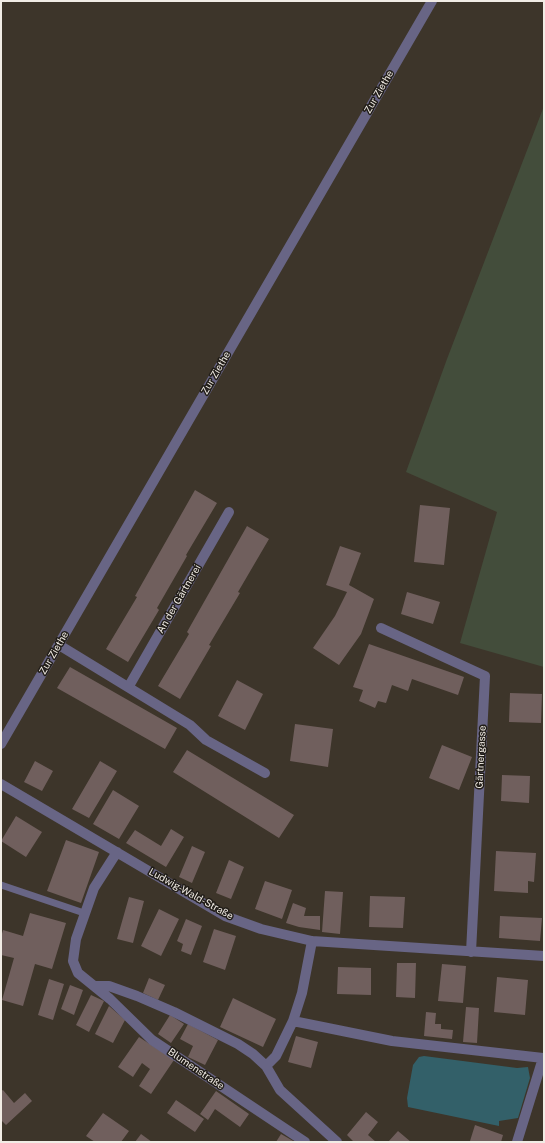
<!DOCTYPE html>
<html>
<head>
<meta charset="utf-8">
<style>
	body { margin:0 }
	#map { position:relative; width:545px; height:1143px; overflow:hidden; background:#3d352a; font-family:"Public Sans",sans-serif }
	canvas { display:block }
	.frame { position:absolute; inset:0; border:2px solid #f1ece5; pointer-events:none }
</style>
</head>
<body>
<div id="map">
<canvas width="545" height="1143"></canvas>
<div class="frame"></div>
</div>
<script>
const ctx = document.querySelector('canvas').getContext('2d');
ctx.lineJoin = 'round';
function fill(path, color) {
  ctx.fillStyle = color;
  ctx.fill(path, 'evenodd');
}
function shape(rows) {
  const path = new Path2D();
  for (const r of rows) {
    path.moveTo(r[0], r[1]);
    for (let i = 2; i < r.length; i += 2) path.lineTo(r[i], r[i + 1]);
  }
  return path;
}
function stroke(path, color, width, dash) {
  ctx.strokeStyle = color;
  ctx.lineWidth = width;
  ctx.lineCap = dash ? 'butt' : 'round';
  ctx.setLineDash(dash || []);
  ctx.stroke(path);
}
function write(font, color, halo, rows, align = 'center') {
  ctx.font = font + ' "Public Sans",sans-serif';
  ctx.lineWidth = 3;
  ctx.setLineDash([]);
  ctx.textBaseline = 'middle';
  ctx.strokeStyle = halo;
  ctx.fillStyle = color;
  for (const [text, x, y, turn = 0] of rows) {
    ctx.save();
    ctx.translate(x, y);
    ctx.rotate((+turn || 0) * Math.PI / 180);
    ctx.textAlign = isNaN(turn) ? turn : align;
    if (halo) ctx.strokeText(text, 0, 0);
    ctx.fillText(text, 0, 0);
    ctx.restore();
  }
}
fill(shape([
	[544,106,544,667,460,643,497,512,406,472,447,359]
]), '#434d3b');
fill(shape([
	[424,1056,517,1068,528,1067,530,1078,518,1118,499,1121,499,1126,408,1107,407,1098,413,1065,419,1057]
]), '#336069');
fill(shape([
	[195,490,217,503,186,555,187,556,157,608,159,610,128,662,106,649,137,597,135,596],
	[420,505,450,508,444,565,414,562],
	[247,526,269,539,238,592,240,593,209,645,211,646,180,699,158,686,189,634,187,632],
	[340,546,361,553,349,585,374,599,361,634,339,665,313,648,335,616,347,592,326,585],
	[407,592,440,602,433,624,401,614],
	[369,644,464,677,458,695,412,679,408,691,392,685,386,703,378,701,375,708,359,701,363,690,353,687],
	[70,667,177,728,165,749,57,688],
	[237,680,263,694,245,730,218,716],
	[510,693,542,694,541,723,509,722],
	[295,724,333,729,328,767,290,761],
	[442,745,472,757,459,790,429,778],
	[187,750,294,815,279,838,173,772],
	[35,761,53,771,42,791,24,782],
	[100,761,117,771,89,818,72,809],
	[502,775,530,776,529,803,501,801],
	[113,790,139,806,119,839,93,824],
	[16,816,42,832,26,857,1,841],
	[171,829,184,837,166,867,126,843,135,830,161,846],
	[66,840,99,852,81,903,47,891],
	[192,846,205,852,192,883,179,877],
	[496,851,536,853,534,882,528,881,528,893,494,891],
	[229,860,244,867,231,899,216,893],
	[265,881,292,890,282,919,255,909],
	[325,891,343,892,340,934,322,932],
	[370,896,405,897,403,928,369,927],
	[129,897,144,901,133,943,117,939],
	[293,903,306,908,304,916,320,916,320,930,299,927,286,923],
	[159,909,179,919,161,956,141,946],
	[30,913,66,923,52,969,35,964,23,1006,2,1000,14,958,1,955,1,937,3,930,23,936],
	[500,916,542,918,540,941,499,938],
	[186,919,202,926,191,955,181,951,183,944,177,941],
	[214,929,236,936,225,970,203,962],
	[397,963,416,963,415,998,396,997],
	[442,964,466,966,463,1003,438,1001],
	[338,967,371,968,371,995,337,994],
	[497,977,528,980,525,1015,494,1012],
	[149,978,165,985,158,1000,143,993],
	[49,979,64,984,53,1020,38,1015],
	[70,985,83,990,74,1015,61,1009],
	[91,995,104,1001,89,1032,76,1025],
	[233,998,276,1019,263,1047,220,1027],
	[109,1006,125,1020,113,1043,95,1034],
	[466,1007,479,1008,477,1043,463,1042],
	[426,1012,436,1013,435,1024,441,1024,441,1029,453,1030,452,1039,424,1036],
	[170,1015,184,1024,171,1043,158,1034],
	[188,1024,218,1040,205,1065,188,1057,193,1046,180,1039],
	[296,1036,318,1042,311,1068,288,1062],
	[139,1037,174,1060,151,1094,139,1086,150,1069,142,1063,133,1077,118,1067],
	[3,1090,14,1103,25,1093,32,1101,6,1125,1,1120,1,1091],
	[216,1091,249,1114,240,1127,215,1109,208,1120,200,1114],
	[176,1100,204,1119,195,1132,167,1113],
	[366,1112,378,1122,368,1135,376,1142,354,1142,347,1135],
	[103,1113,129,1131,121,1142,95,1142,86,1136],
	[475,1125,503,1135,501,1142,470,1141],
	[398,1131,411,1142,388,1142],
	[141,1134,152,1142,135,1142],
	[281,1134,295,1142,276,1142]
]), '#705f5d');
stroke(shape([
	[1,885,84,913]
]), '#686585', 7);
stroke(shape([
	[381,628,485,676,471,952],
	[59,645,190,725,206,740,265,773],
	[129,686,229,512],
	[1,744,432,1],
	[1,784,208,906,225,916,261,929,312,941,544,956],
	[117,852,94,888,76,939,73,961,78,973,110,999,152,1040,305,1142],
	[95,986,109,986,137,996,174,1012,238,1044,253,1054,266,1066,280,1090,337,1142],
	[293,1021,392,1041,543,1058,517,1142],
	[266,1066,276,1056,293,1021,302,993,312,941]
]), '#686585', 10);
write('10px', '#f1ece5', '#211d18', [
	["Zur Ziethe",379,92,-60],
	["Zur Ziethe",216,373,-60],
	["An der Gärtnerei",179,599,-60],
	["Zur Ziethe",54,653,-60],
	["Gärtnergasse",481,757,-87],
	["Ludwig-Wald-Straße",191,894,29],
	["Blumenstraße",196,1069,34]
]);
</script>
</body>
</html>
